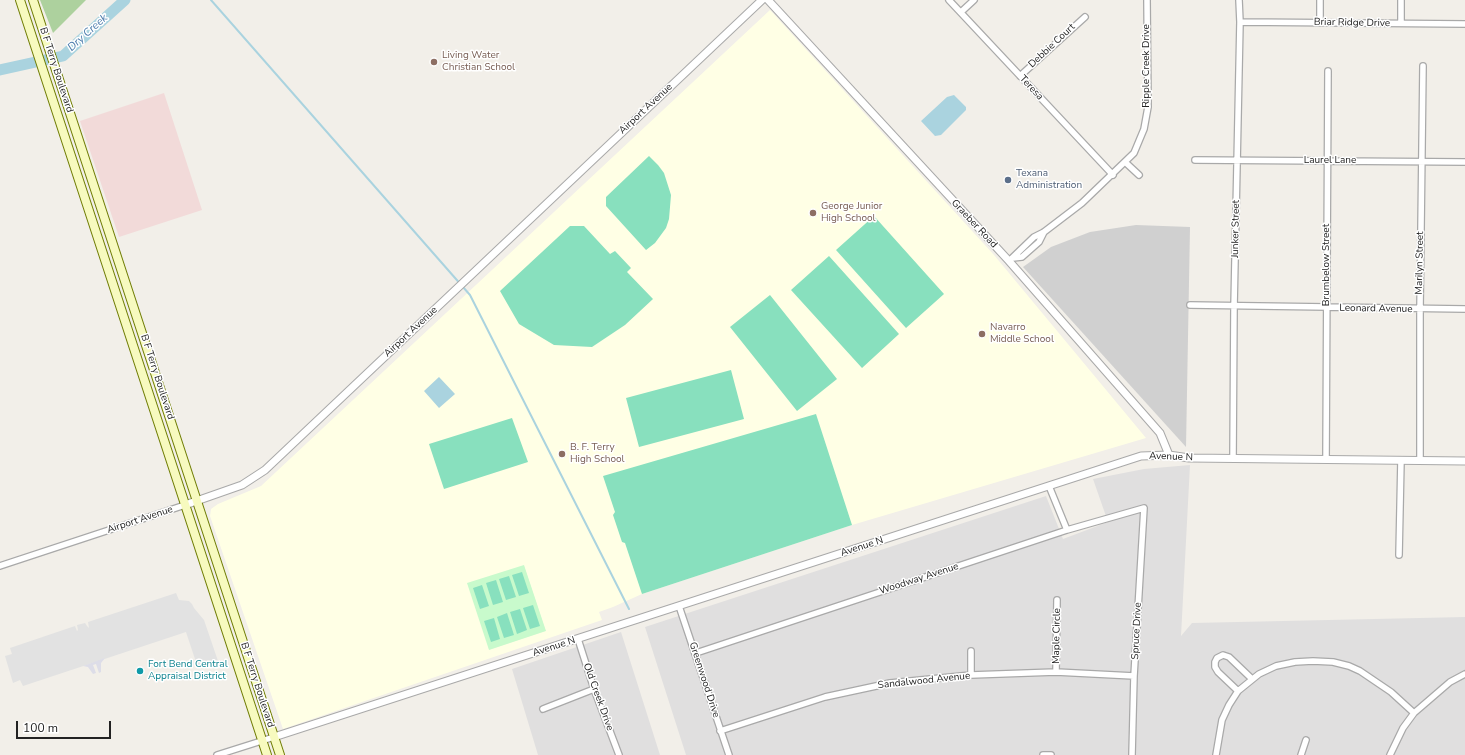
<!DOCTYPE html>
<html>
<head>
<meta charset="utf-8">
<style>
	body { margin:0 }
	#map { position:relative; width:1465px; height:755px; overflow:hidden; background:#f2efe9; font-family:"Nunito Sans",sans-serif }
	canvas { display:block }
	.scale { position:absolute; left:16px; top:721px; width:95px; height:18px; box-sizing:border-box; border:2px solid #222; border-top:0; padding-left:5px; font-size:12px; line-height:14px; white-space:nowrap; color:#222; -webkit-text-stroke:3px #fff; paint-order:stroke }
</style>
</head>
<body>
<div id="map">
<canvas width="1465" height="755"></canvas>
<div class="scale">100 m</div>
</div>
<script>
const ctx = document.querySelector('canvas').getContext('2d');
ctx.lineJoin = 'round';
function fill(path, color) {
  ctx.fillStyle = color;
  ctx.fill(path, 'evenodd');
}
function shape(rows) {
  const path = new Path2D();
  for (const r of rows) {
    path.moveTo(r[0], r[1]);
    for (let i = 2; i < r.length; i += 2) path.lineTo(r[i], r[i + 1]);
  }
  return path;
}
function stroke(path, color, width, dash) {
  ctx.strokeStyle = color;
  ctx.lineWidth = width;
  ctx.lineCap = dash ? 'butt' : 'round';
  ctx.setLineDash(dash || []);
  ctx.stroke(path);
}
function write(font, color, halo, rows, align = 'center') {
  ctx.font = font + ' "Nunito Sans",sans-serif';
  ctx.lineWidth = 3;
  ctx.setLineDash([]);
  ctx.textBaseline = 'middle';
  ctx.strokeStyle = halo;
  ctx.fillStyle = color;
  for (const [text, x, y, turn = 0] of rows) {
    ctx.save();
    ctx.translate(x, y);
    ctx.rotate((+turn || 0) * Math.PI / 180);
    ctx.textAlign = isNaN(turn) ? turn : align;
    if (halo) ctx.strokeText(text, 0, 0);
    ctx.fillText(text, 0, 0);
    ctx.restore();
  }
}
fill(shape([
	[1190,465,1181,636,1192,623,1465,617,1465,755,686,755,645,627,1046,496,1063,539,1108,522,1093,479,1144,469],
	[621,632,660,755,538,755,512,669]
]), '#e0dfdf');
fill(shape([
	[164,93,202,210,119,237,80,121]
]), '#f2dad9');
fill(shape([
	[770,10,994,255,1146,438,852,525,642,594,613,607,599,612,602,620,283,729,210,516,211,509,218,504,261,486]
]), '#ffffe5');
fill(shape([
	[1136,225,1190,227,1186,447,1023,267,1051,247,1090,232]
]), '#d0d0d0');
fill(shape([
	[40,0,86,0,53,33]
]), '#add19e');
fill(shape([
	[524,565,546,631,489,650,467,583]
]), '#c8facc');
fill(shape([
	[649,156,658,165,664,173,671,195,669,219,666,228,655,243,646,250,606,206,606,197],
	[874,216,944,294,906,328,836,250],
	[570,226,584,226,610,254,615,251,631,268,627,272,653,299,625,325,592,347,554,345,519,324,500,291],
	[829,256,899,334,862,368,791,290],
	[770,295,837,379,797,411,730,327],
	[731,370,744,419,639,447,626,398],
	[816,414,852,525,642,594,625,543,622,542,613,515,615,512,603,476],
	[512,418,528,462,444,489,429,444],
	[522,572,529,593,519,596,512,575],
	[509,576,516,597,506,600,499,579],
	[496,580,503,602,493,605,486,583],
	[482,585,489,606,480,609,473,588],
	[533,605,540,626,530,629,523,608],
	[520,609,527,630,517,634,510,612],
	[507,613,514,635,504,638,497,617],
	[494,618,500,639,491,642,484,621]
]), '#88e0be');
fill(shape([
	[176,593,179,600,189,601,192,604,194,608,204,620,218,661,198,668,186,632,23,686,20,680,13,683,5,656,12,654,10,648,75,626,77,631,78,630,77,625,85,623,87,626,89,628,88,622]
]), '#e2e2e2');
fill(shape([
	[105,658,101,663,101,672,99,673,96,664,93,665,96,673,93,674,88,667,83,666]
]), '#dddde8');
fill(shape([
	[954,95,966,107,966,110,941,135,935,136,921,121,947,97],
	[439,377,455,394,439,408,424,391]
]), '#aad3df');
stroke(shape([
	[211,0,470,295,629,609]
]), '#aad3df', 2);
stroke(shape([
	[0,70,63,56,125,0]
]), '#aad3df', 11);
const minor = shape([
	[949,0,1113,175],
	[961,12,974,0],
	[1240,22,1465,24],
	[1320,22,1320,0],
	[1401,23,1401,0],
	[1020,76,1085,17],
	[1195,160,1465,162],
	[1125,162,1139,175],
	[1013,258,1022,257,1039,242,1044,232],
	[1009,261,1034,237,1044,232,1082,203,1134,153,1144,129,1148,107,1147,0],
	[1190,305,1465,309],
	[1233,458,1234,307,1240,22,1239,0],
	[1326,459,1328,71],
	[1420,459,1420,309,1423,66],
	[1049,486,1067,530],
	[1399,555,1401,460],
	[0,566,185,505],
	[679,606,729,755],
	[578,639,594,689,619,755],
	[696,653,1067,530,1144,508,1134,676,1132,755],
	[1056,672,1057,600],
	[971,675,971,651],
	[1238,691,1218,672,1215,667,1215,662,1217,658,1223,655,1229,657,1252,679],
	[543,709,594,689],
	[720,731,825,697,890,683,971,675,1056,672,1134,676],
	[217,755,274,737],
	[1043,755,1051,755],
	[1216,755,1222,720,1229,705,1238,691,1259,674,1276,666,1295,662,1313,661,1333,662,1349,666,1360,671,1391,692,1414,713],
	[1301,755,1306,740],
	[1390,755,1403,728,1414,713,1450,682,1465,674]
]);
const tertiary = shape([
	[768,0,1009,261,1160,433,1169,455],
	[185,505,242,485,265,470,762,0],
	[274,737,1141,456,1169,455,1189,458,1465,461]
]);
const secondary = shape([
	[20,0,267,755],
	[33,0,280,755]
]);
stroke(minor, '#a9a9a9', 8);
stroke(tertiary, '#a9a9a9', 9);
stroke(secondary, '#707d05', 10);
stroke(minor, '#fff', 5.5);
stroke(tertiary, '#fff', 7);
stroke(secondary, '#f7fabf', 8);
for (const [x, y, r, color] of [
	[434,62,4,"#8d6e63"],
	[1008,180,4,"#5c6f8a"],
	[813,213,4,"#8d6e63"],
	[982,334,4,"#8d6e63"],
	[562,454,4,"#8d6e63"],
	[140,671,4,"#0f9aa8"]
]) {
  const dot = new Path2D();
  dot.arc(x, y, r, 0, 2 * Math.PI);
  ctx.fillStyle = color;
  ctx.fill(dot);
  stroke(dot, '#fff', 1.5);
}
write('10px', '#222', '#fff', [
	["Briar Ridge Drive",1352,23,1],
	["Debbie Court",1052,46,-43],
	["Ripple Creek Drive",1147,66,-90],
	["B F Terry Boulevard",56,70,72],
	["Teresa",1031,88,47],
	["Airport Avenue",646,109,-43],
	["Laurel Lane",1330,161],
	["Graeber Road",974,224,47],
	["Junker Street",1236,229,-89],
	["Marilyn Street",1420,263,-89],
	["Brumbelow Street",1327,265,-90],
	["Leonard Avenue",1376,309,1],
	["Airport Avenue",411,332,-43],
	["B F Terry Boulevard",157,377,72],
	["Avenue N",1171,457,2],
	["Airport Avenue",140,520,-18],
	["Avenue N",862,547,-18],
	["Woodway Avenue",919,579,-18],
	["Spruce Drive",1137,631,-87],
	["Maple Circle",1057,636,-89],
	["Avenue N",554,647,-18],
	["Greenwood Drive",704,680,72],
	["Sandalwood Avenue",924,681,-6],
	["B F Terry Boulevard",257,685,72],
	["Old Creek Drive",598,697,70]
]);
write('10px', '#785e54', '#fff', [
	["Living Water",442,56],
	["Christian School",442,68],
	["George Junior",821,207],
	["High School",821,219],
	["Navarro",990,328],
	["Middle School",990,340],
	["B. F. Terry",570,448],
	["High School",570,460]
], 'left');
write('10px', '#4e5e75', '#fff', [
	["Texana",1016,174],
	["Administration",1016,186]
], 'left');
write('10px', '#0d838f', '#fff', [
	["Fort Bend Central",148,665],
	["Appraisal District",148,677]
], 'left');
write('italic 11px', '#4a7aab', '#fff', [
	["Dry Creek",88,33,-42]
]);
</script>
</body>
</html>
